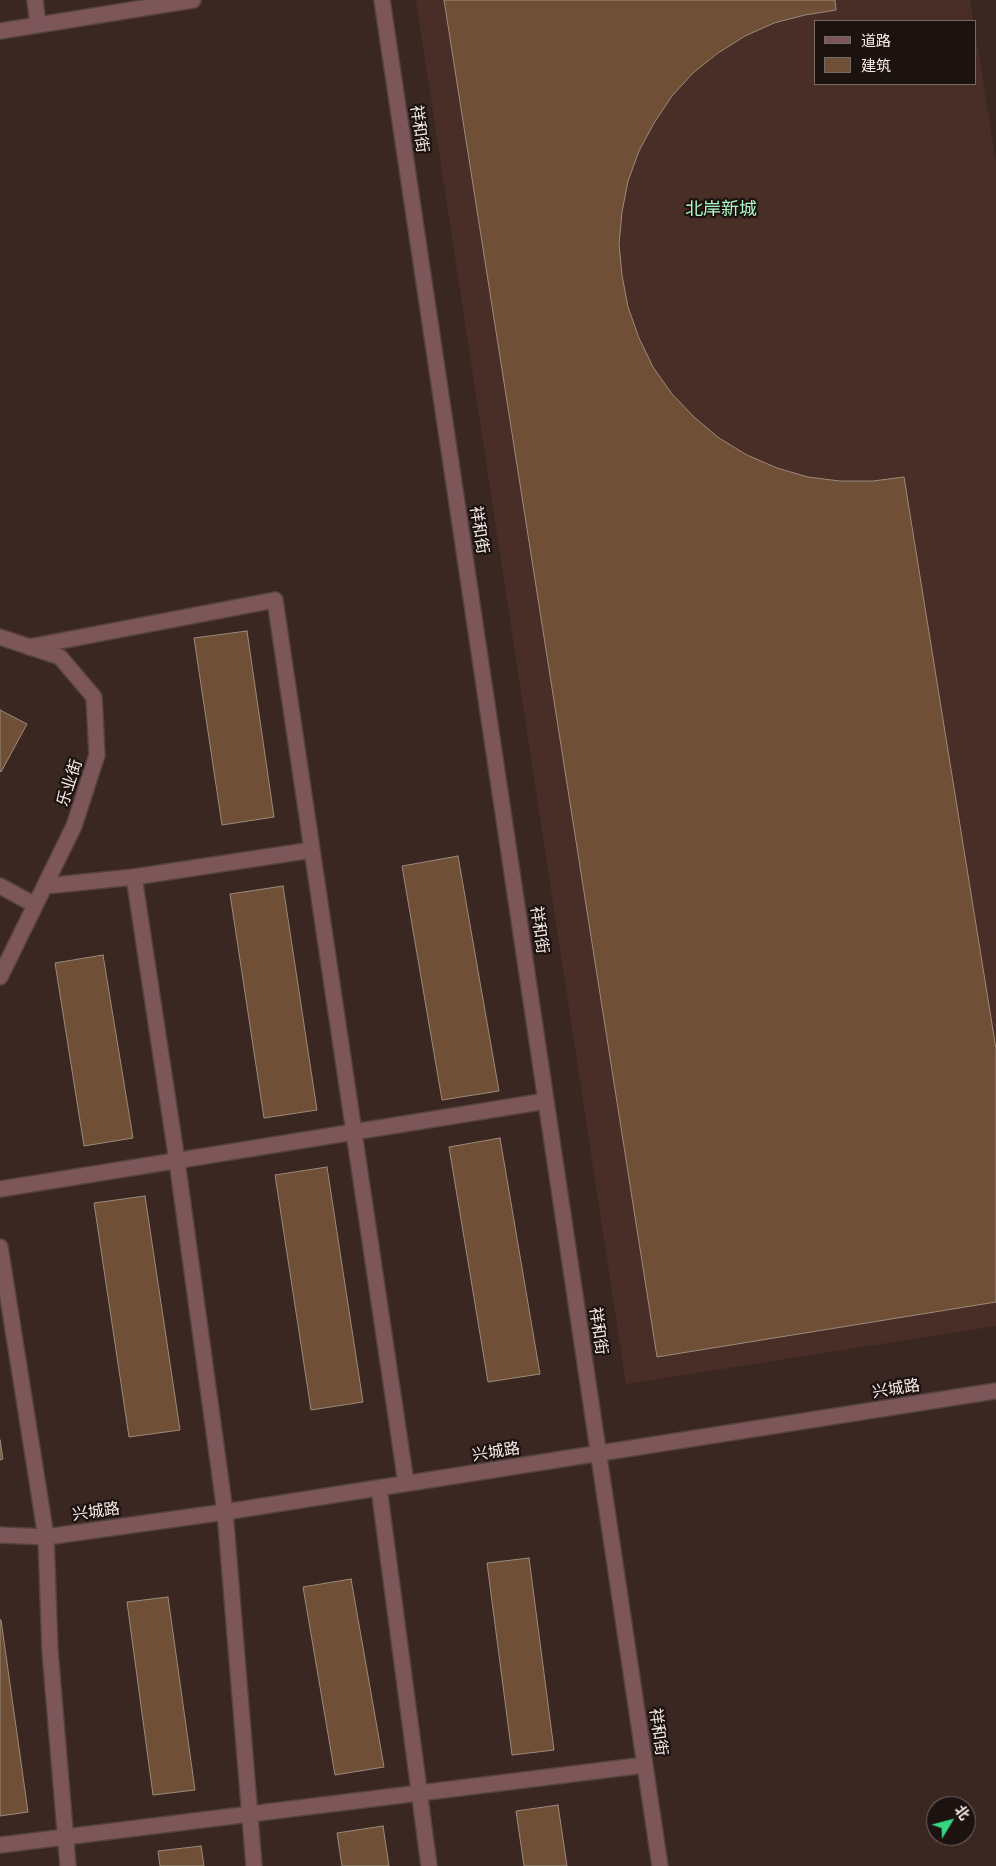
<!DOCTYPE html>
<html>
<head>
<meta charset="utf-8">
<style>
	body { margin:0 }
	#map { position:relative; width:996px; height:1866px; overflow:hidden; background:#3b2722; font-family:"Work Sans","Noto Sans SC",sans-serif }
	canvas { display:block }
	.legend { position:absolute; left:814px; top:20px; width:162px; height:65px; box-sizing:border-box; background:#1c1310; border:1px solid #756a66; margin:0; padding:6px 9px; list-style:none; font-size:15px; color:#faece8 }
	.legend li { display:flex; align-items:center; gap:10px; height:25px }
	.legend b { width:25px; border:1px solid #756a66 }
	.north { position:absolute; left:926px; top:1796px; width:50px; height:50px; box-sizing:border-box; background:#1c1310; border:1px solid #756a66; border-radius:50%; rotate:53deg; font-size:14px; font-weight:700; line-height:20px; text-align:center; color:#faece8 }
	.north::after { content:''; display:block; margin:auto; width:18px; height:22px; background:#35d881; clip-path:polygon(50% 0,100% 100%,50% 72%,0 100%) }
</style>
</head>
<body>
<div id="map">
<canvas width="996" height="1866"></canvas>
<ul class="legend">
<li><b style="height:6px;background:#7d565a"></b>道路</li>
<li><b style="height:14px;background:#6f5036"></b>建筑</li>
</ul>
<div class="north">北</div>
</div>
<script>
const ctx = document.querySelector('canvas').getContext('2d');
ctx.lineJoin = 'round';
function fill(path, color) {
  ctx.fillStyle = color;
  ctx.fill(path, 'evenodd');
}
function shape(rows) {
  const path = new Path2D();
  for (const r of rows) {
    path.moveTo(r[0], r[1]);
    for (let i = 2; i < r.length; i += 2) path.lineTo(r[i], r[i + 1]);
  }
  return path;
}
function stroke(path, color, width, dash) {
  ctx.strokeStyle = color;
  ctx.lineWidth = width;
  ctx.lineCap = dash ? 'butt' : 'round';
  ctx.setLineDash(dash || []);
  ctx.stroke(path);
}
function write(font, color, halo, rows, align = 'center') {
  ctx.font = font + ' "Work Sans","Noto Sans SC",sans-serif';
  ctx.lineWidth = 4.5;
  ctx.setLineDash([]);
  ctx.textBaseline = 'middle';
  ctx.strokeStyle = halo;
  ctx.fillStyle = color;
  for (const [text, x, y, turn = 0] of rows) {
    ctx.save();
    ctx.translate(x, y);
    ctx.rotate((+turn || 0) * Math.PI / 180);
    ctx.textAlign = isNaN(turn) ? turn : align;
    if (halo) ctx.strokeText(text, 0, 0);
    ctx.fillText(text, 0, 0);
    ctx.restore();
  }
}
fill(shape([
	[416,0,970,0,973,21,815,21,815,84,975,84,975,30,996,162,996,1326,626,1384]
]), '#482e26');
const building = shape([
	[444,0,835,0,836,10,805,15,774,23,745,36,718,53,693,73,672,96,654,123,639,151,628,181,622,212,619,244,622,275,628,307,639,338,653,367,672,394,694,417,719,438,747,455,777,468,808,477,840,481,873,481,904,477,996,1049,996,1302,657,1357,444,0],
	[247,631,274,817,222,825,194,638,247,631],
	[0,710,27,724,1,772,0,771,0,710],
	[458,856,499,1091,442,1100,402,866,458,856],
	[283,886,317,1110,264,1118,230,894,283,886],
	[103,955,133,1138,84,1146,55,963,103,955],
	[500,1138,540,1374,488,1382,449,1147,500,1138],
	[327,1167,363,1402,311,1410,275,1175,327,1167],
	[145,1196,180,1430,129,1437,94,1203,145,1196],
	[0,1440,3,1459,0,1460,0,1440],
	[529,1558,554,1750,512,1755,487,1563,529,1558],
	[351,1579,384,1767,335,1775,303,1587,351,1579],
	[168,1597,195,1790,153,1795,127,1602,168,1597],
	[0,1620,1,1620,28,1812,0,1816,0,1620],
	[558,1805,567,1866,524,1866,516,1811,558,1805],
	[383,1826,389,1866,342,1866,337,1833,383,1826],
	[201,1846,204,1866,160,1866,158,1851,201,1846]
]);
fill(building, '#6f5036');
stroke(building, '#9c8a7b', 1);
const minor = shape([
	[35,0,38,25],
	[382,0,660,1866],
	[0,31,193,0],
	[0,637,60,657,94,697,97,755,74,826,0,977],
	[29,647,275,600,406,1483],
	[0,886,35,905],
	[45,886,134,877],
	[0,1189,546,1101],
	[0,1247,46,1537,50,1651,68,1866],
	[379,1488,429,1866],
	[0,1535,46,1537,225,1512,996,1391],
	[0,1845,645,1765],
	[254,1866,225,1512,177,1161,134,877,312,850]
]);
stroke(minor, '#56433e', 18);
stroke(minor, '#7d565a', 15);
write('16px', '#faece8', '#1c1310', [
	["祥和街",419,129,82],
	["祥和街",479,530,81],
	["乐业街",70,783,-72],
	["祥和街",539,930,82],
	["祥和街",598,1331,82],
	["兴城路",896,1389,-9],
	["兴城路",496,1452,-9],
	["兴城路",96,1512,-8],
	["祥和街",658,1732,82]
]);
write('18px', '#acf6c4', '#1c1310', [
	["北岸新城",721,210]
]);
</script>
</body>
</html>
